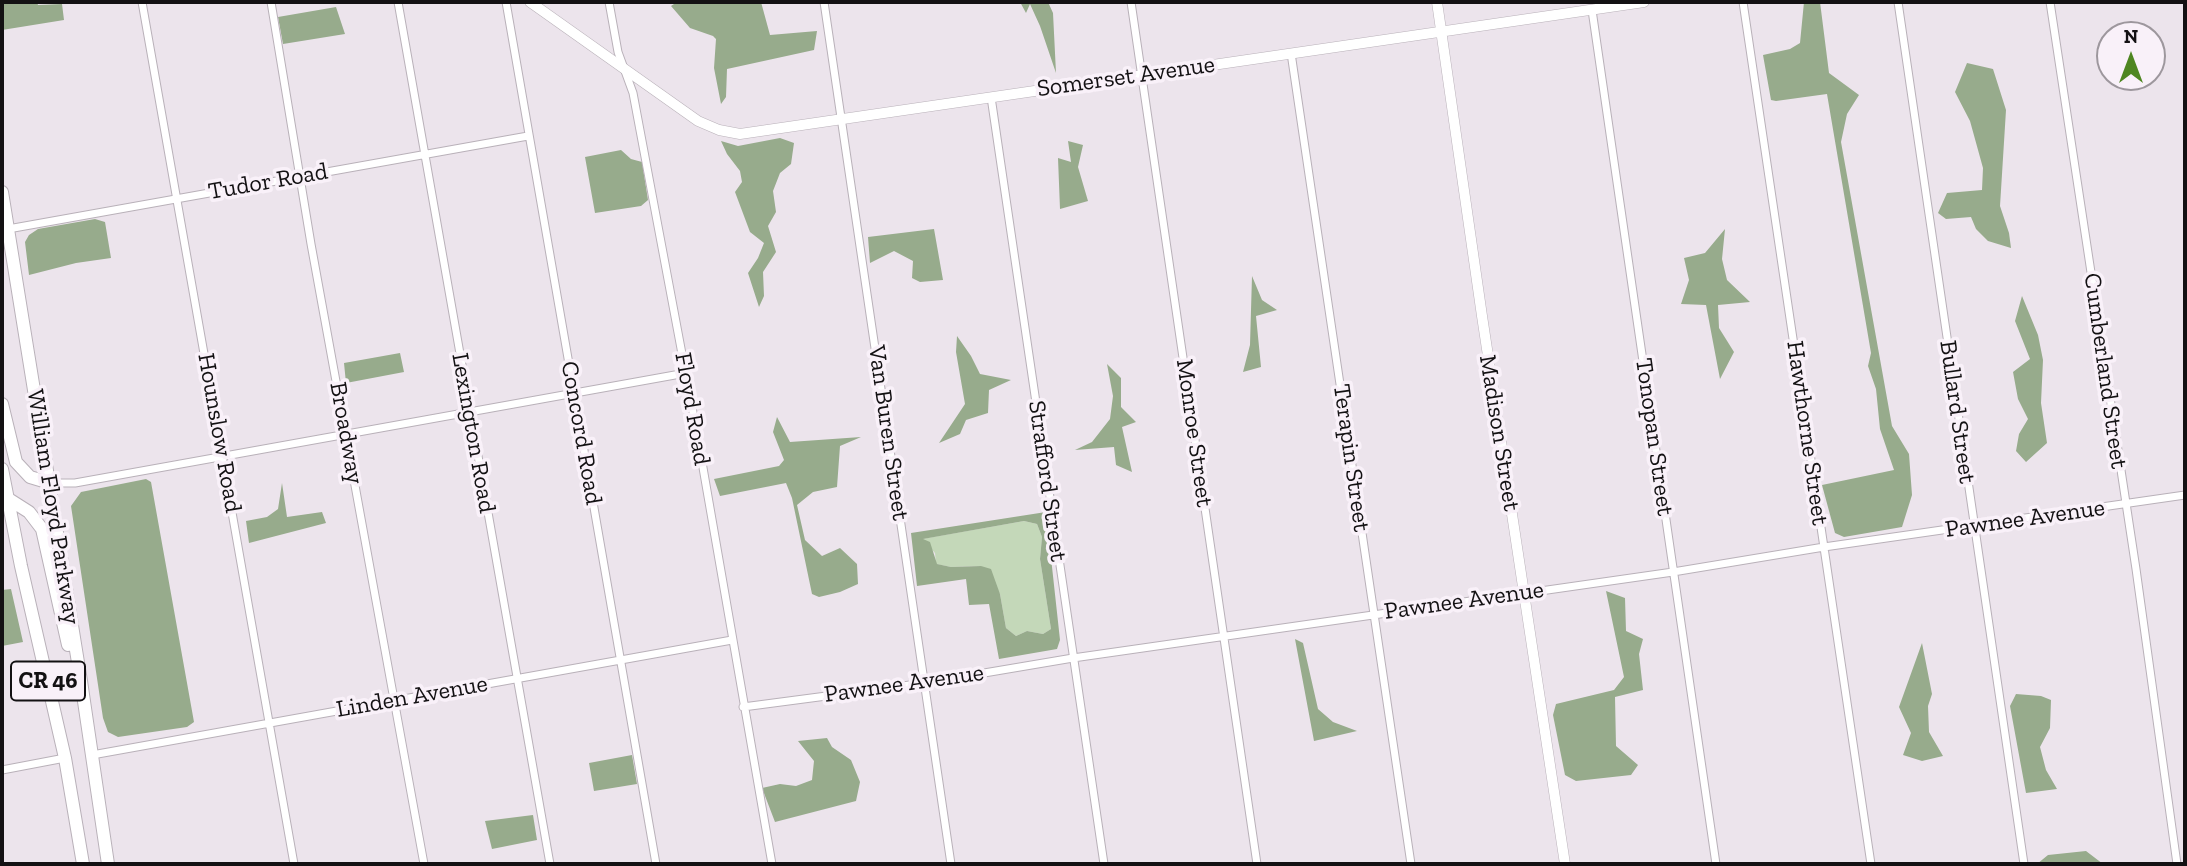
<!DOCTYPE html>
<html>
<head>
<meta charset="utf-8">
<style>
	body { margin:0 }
	#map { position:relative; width:2187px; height:866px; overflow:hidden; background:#ece4ec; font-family:"Zilla Slab",serif }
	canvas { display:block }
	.frame { position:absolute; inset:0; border:4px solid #131113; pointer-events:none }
	.north { position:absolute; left:2096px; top:21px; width:70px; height:70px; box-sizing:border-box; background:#f9f1f9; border:2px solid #9d979d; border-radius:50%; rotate:0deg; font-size:19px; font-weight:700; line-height:28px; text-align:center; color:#131113 }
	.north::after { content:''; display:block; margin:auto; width:24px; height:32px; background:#4e8621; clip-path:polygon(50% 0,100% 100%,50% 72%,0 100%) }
</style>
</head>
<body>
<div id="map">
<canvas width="2187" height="866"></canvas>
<div class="frame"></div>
<div class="north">N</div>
</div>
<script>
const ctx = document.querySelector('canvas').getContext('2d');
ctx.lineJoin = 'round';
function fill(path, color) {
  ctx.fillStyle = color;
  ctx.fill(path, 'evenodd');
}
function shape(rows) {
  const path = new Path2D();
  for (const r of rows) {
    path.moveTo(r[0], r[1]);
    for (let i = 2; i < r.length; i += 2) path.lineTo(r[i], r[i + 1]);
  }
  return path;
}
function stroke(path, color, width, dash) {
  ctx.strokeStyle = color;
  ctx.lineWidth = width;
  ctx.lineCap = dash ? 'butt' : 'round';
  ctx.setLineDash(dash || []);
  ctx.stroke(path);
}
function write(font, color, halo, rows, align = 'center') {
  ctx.font = font + ' "Zilla Slab",serif';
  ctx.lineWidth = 7;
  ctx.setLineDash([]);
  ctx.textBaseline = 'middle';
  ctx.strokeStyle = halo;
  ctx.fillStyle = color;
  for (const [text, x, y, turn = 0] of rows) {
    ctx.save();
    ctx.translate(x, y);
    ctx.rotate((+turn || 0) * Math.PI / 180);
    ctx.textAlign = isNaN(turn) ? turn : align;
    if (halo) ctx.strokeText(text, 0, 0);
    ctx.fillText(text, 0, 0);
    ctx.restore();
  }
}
fill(shape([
	[1024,521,1037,524,1042,537,1040,559,1051,629,1043,634,1027,631,1016,636,1006,628,1000,594,981,566,951,567,936,564,935,553,922,539]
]), '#c4d8b9');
fill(shape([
	[2,2,37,2,38,5,62,4,64,20,2,30],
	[677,2,761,2,770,35,817,31,814,50,727,69,726,97,721,104,714,68,716,39,713,36,690,28,671,6],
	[1020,2,1048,2,1053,13,1056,73,1040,26,1030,4,1026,13],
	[1804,2,1820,2,1829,73,1859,95,1847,114,1841,142,1892,426,1909,454,1912,495,1902,527,1844,537,1835,533,1822,485,1894,470,1880,429,1876,389,1868,366,1871,353,1827,94,1776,101,1771,100,1763,55,1790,49,1800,43],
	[336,7,345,34,283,44,278,17],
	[1967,63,1993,69,2006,110,2000,206,2009,233,2011,248,1988,241,1976,229,1971,217,1946,219,1938,213,1947,193,1982,190,1983,168,1970,121,1955,92],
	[780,138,794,143,791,164,780,173,773,191,776,212,768,226,776,252,763,272,764,296,759,307,748,273,758,258,764,243,750,232,735,192,742,182,740,171,727,154,721,141,738,146],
	[1068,141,1083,145,1078,167,1088,201,1060,209,1058,158,1071,162],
	[621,150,631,159,642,162,648,200,641,206,595,213,585,157],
	[95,219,105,222,111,258,76,263,29,275,25,242,29,235,38,229],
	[934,229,943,280,920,282,912,278,913,261,894,251,870,263,868,237],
	[1725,229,1722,259,1727,280,1750,302,1718,305,1719,328,1734,352,1720,379,1706,305,1681,304,1689,280,1684,258,1705,253],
	[1252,276,1262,300,1277,310,1256,316,1261,367,1243,372,1250,345],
	[2022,296,2038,335,2043,360,2041,403,2047,443,2026,462,2016,451,2019,434,2028,419,2018,399,2013,372,2030,359,2015,321],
	[957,336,971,356,980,374,1011,380,989,390,988,413,966,420,960,434,939,443,965,404,956,352],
	[400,353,404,372,346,383,344,363],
	[1107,364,1121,378,1121,407,1136,422,1122,427,1132,472,1116,465,1114,447,1075,450,1092,442,1110,419,1113,396],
	[777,417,790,442,861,437,840,446,837,487,813,492,797,505,805,540,822,556,840,548,857,564,858,584,840,592,819,597,812,594,792,498,786,483,720,496,714,479,779,466,784,460,773,432],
	[146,479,151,482,194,722,187,727,118,737,108,732,103,718,71,506,81,492],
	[282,483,287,517,322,512,326,523,249,543,246,521,267,517,278,509],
	[1046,512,1060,640,1057,649,999,659,989,604,969,605,966,579,917,586,911,533],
	[1024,521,1037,524,1042,537,1040,559,1051,629,1043,634,1027,631,1016,636,1006,628,1000,594,991,569,981,566,951,567,937,564,930,542,923,539],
	[11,589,23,642,2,646,2,590],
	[1606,591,1625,598,1626,631,1643,639,1639,654,1643,690,1615,697,1616,746,1638,765,1631,775,1576,781,1565,775,1553,715,1556,704,1614,690,1624,677],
	[1295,639,1303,643,1318,709,1333,722,1357,731,1314,741],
	[1922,643,1932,694,1928,706,1929,732,1943,756,1922,761,1903,755,1911,733,1899,707],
	[2016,694,2041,696,2051,700,2050,728,2040,747,2046,770,2057,789,2026,793,2010,706],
	[827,738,832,747,851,760,860,782,856,801,775,822,762,788,780,784,796,786,812,780,814,761,798,741],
	[632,755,637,784,594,791,589,763],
	[533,815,537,840,492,849,485,821],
	[2086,851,2103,864,2037,864,2048,855]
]), '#97ab8c');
const street = shape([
	[142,2,294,864],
	[271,2,311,244,424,864],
	[398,2,550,864],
	[506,2,656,864],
	[609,2,618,52,633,93,698,439,772,864],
	[824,2,951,864],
	[1131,2,1257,864],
	[1743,2,1871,864],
	[1898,2,2024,864],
	[2050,2,2136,569,2177,864],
	[1592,10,1716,864],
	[1291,53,1411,864],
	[991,97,1104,864],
	[8,229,528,136],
	[50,483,75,483,686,373],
	[743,707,925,683,1073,658,1673,572,1824,547,2185,495],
	[92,755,732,640],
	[2,770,65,758]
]);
const secondary = shape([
	[530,2,698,121,719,130,740,134,1644,2],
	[1437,2,1482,316,1565,864]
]);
const highway = shape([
	[2,192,81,681,108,864],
	[2,404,16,462,30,477,50,483],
	[2,469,21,566,65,758,83,864],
	[7,498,29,512,42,529,68,645]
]);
stroke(street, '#b9b1b9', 9);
stroke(secondary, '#b9b1b9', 11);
stroke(highway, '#b9b1b9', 14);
stroke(street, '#fff', 7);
stroke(secondary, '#fff', 10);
stroke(highway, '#fff', 12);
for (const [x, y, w] of [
	[48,681,74]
]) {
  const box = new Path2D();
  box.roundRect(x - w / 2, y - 19.5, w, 39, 5);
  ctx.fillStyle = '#f9f1f9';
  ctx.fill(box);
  stroke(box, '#131113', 2);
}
write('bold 23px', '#131113', null, [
	["CR 46",48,681]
]);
write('24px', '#131113', '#f9f1f9', [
	["Somerset Avenue",1126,77,-8],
	["Tudor Road",268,182,-10],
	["Cumberland Street",2105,371,82],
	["Floyd Road",692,409,80],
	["Bullard Street",1957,412,82],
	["Hounslow Road",219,433,80],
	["Broadway",346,433,80],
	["Lexington Road",473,433,80],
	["Concord Road",581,433,80],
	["Van Buren Street",888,433,82],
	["Monroe Street",1194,433,82],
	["Madison Street",1499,433,81],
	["Hawthorne Street",1807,433,82],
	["Tonopan Street",1654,437,82],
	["Terapin Street",1351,458,82],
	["Strafford Street",1047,481,82],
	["William Floyd Parkway",53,507,81],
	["Pawnee Avenue",2025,519,-8],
	["Pawnee Avenue",1464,601,-8],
	["Pawnee Avenue",904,684,-8],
	["Linden Avenue",412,697,-10]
]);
</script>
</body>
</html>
